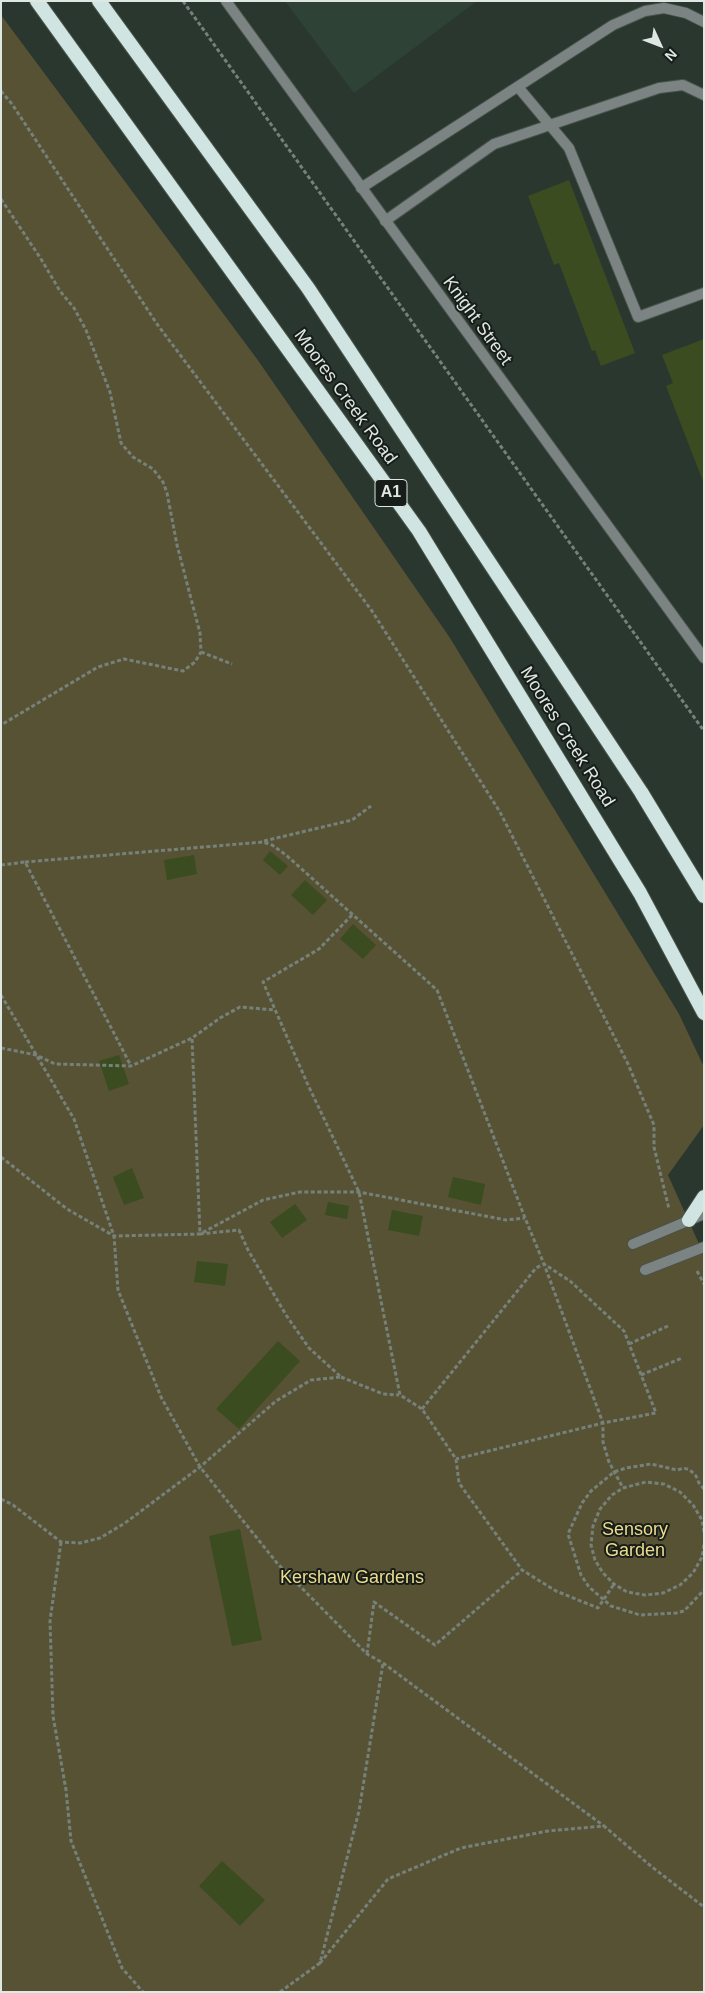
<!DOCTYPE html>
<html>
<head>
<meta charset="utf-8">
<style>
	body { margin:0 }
	#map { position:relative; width:705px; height:1993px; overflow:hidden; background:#2a372f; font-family:Helvetica,sans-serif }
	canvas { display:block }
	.frame { position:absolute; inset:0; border:2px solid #dee7e1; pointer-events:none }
	.north { position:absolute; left:635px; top:20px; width:50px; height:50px; -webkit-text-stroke:4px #171d19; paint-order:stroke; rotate:133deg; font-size:14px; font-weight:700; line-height:20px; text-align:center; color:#dee7e1 }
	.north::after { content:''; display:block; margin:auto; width:18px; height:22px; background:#dee7e1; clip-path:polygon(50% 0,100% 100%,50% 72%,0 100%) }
</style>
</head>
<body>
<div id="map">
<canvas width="705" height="1993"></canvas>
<div class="frame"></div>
<div class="north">N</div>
</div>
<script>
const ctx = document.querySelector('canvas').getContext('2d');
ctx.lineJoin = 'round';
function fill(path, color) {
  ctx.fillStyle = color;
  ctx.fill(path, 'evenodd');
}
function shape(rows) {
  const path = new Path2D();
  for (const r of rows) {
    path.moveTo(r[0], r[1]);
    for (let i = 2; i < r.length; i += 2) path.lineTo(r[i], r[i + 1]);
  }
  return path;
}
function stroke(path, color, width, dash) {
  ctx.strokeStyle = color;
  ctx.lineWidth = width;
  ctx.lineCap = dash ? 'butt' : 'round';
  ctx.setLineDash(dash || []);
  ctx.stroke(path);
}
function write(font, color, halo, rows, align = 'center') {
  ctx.font = font + ' Helvetica,sans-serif';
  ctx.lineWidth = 4;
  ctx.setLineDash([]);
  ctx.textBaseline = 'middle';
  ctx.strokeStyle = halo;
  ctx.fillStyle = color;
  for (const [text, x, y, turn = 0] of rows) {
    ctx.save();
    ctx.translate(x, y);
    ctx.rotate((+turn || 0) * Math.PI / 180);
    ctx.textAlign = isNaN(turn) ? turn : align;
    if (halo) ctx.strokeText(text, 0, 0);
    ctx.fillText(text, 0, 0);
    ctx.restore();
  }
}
fill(shape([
	[285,1,477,1,354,93]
]), '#2e4336');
fill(shape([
	[1,15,257,359,450,638,679,1014,704,1067,704,1125,668,1175,704,1255,704,1992,1,1992]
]), '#585235');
fill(shape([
	[569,180,635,353,601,366,595,350,592,351,559,263,554,265,528,196],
	[704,339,704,484,666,386,673,383,662,355],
	[270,851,288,866,280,875,263,860],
	[194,855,197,874,167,880,164,860],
	[305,880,327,900,313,915,291,895],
	[353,924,376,945,363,959,340,939],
	[119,1055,129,1084,109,1091,99,1061],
	[132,1168,144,1198,124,1205,113,1177],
	[453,1177,485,1184,481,1205,448,1197],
	[328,1202,349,1206,347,1219,325,1215],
	[295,1204,307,1220,282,1238,270,1222],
	[392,1210,423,1216,419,1236,388,1230],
	[197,1261,228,1264,225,1286,194,1282],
	[278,1341,300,1361,239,1429,216,1409],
	[240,1529,262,1640,232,1646,209,1536],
	[222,1861,265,1900,240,1926,199,1886]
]), '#3a4c20');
const service = shape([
	[518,87,569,148,638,317,704,293],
	[361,188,613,25,645,11,664,8,686,13,704,22],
	[385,221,494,144,659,88,683,85,704,95],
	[633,1244,704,1214],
	[645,1270,704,1247]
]);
const minor = shape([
	[226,1,704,658]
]);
const trunk = shape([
	[37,1,419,531,640,893,704,1013],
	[99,1,308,288,641,792,704,896],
	[689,1220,704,1197]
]);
stroke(service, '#47534b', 12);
stroke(minor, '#47534b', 12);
stroke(trunk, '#47534b', 16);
stroke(shape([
	[183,1,704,731],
	[1,91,12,104,157,324,372,611,500,812,628,1064,654,1125,654,1147,669,1209],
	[1,199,41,259,60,291,74,308,86,330,110,392,121,443,133,457,153,469,163,482,167,493,177,545,200,633,201,652,195,662,183,671,124,659,98,667,1,725],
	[201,652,232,664],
	[264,841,352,820,371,806],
	[25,862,263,842,272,845,286,855,437,990,525,1218,544,1264,570,1281,624,1331,656,1413,603,1423,456,1459],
	[1,865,25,862,131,1066],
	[352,915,319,949,263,982,308,1085,359,1192,400,1395,422,1409,456,1459,459,1483,522,1570,556,1591,598,1608,614,1584],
	[1,995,74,1119,114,1236,118,1290,161,1397,200,1467,277,1563,367,1654,383,1663,604,1826],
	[1,1048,36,1055,55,1064,131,1066,192,1038,220,1018,240,1007,275,1010],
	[1,1157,67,1209,114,1236,200,1234,263,1200,300,1192,359,1192,506,1220,525,1218],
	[697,1271,704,1284],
	[629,1344,668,1326],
	[641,1375,682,1358],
	[341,1377,383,1394,399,1395],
	[422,1409,536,1268,544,1264,603,1423,603,1442,609,1462,623,1488],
	[704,1489,699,1483,696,1476,690,1470,684,1468,677,1470,651,1464,626,1468,614,1472,591,1491,582,1503,568,1534,581,1575,589,1587,611,1606,640,1615,676,1613,684,1611,704,1590],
	[1,1499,13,1505,61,1542,80,1543,100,1538,125,1523,200,1467,276,1401,311,1380,341,1377,309,1348,286,1315,248,1250,239,1230,200,1234,192,1038],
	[704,1532,702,1520,693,1505,680,1492,664,1484,646,1482,623,1488,612,1495,600,1509,593,1526,591,1545,595,1560,603,1573,614,1584,627,1592,645,1595,663,1593,680,1585,693,1573,702,1557,704,1544],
	[61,1542,50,1621,53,1716,66,1790,71,1841,122,1968,143,1992],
	[367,1654,374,1602,435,1645,522,1570],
	[320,1963,388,1879,461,1848,548,1831,604,1826,652,1867,704,1907],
	[280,1992,320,1963,359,1811,383,1663]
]), '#76817a', 3, [4, 2.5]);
stroke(service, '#7b8483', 10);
stroke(minor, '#7b8483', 10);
stroke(trunk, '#d0e4e2', 14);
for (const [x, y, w] of [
	[391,493,32]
]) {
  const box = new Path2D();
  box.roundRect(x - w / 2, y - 13.5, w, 27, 4);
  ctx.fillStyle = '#171d19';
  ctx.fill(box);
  stroke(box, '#dee7e1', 1);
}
write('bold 16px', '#dee7e1', null, [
	["A1",391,493]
]);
write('18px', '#dee7e1', '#171d19', [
	["Knight Street",477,321,54],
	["Moores Creek Road",345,397,54],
	["Moores Creek Road",567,737,58]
]);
write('18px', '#eddb8c', '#171d19', [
	["Sensory",635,1530],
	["Garden",635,1551],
	["Kershaw Gardens",352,1578]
]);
</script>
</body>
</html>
